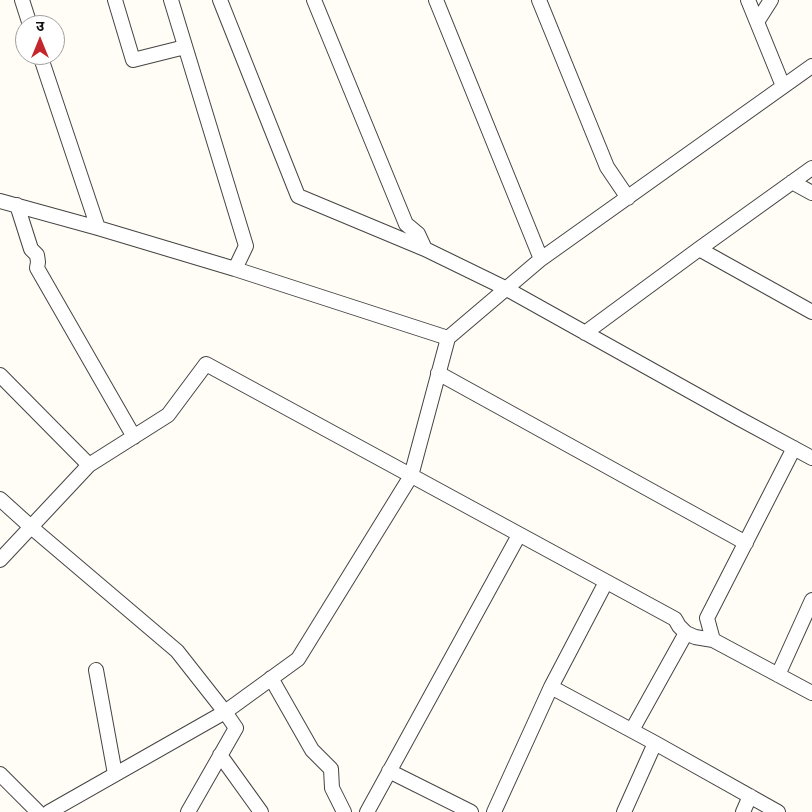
<!DOCTYPE html>
<html>
<head>
<meta charset="utf-8">
<style>
	body { margin:0 }
	#map { position:relative; width:812px; height:812px; overflow:hidden; background:#fffdf5; font-family:"Roboto Serif","Noto Sans Devanagari",serif }
	canvas { display:block }
	.north { position:absolute; left:15px; top:15px; width:50px; height:50px; box-sizing:border-box; background:#fff; border:1px solid #a0a0a0; border-radius:50%; rotate:0deg; font-size:14px; font-weight:700; line-height:20px; text-align:center; color:#111 }
	.north::after { content:''; display:block; margin:auto; width:18px; height:22px; background:#c4262e; clip-path:polygon(50% 0,100% 100%,50% 72%,0 100%) }
</style>
</head>
<body>
<div id="map">
<canvas width="812" height="812"></canvas>
<div class="north">उ</div>
</div>
<script>
const ctx = document.querySelector('canvas').getContext('2d');
ctx.lineJoin = 'round';
function shape(rows) {
  const path = new Path2D();
  for (const r of rows) {
    path.moveTo(r[0], r[1]);
    for (let i = 2; i < r.length; i += 2) path.lineTo(r[i], r[i + 1]);
  }
  return path;
}
function stroke(path, color, width, dash) {
  ctx.strokeStyle = color;
  ctx.lineWidth = width;
  ctx.lineCap = dash ? 'butt' : 'round';
  ctx.setLineDash(dash || []);
  ctx.stroke(path);
}
const minor = shape([
	[22,0,30,25],
	[115,0,133,60,185,47],
	[171,0,246,246,235,269],
	[220,0,298,196,425,249],
	[314,0,406,224,418,234,425,249,505,288,738,418,812,458],
	[436,0,541,259],
	[539,0,607,167,628,198],
	[748,0,783,86],
	[757,22,771,0],
	[40,55,98,228],
	[792,182,812,193],
	[0,201,98,228,235,269,448,338],
	[17,205,31,249,37,255,38,262,37,268,134,437],
	[699,249,812,312],
	[585,333,699,249,812,168],
	[438,373,746,543],
	[0,375,89,465],
	[0,499,31,527,177,651,225,712,236,728,188,812],
	[0,560,89,465,168,415,206,364,675,619,679,626,686,633,695,637,713,640,812,693],
	[713,640,707,618,794,448],
	[96,670,115,774],
	[778,675,812,600],
	[271,678,312,750,331,769,332,788,344,812],
	[551,687,655,743,778,812],
	[632,730,686,633],
	[220,755,261,812],
	[389,771,471,812],
	[0,774,38,812],
	[49,812,225,712,298,659,411,476,448,338,541,259,812,66],
	[367,812,519,535],
	[494,812,551,687,606,582],
	[624,812,655,743],
	[743,812,750,796]
]);
stroke(minor, '#444', 16);
stroke(minor, '#fff', 14);
</script>
</body>
</html>
